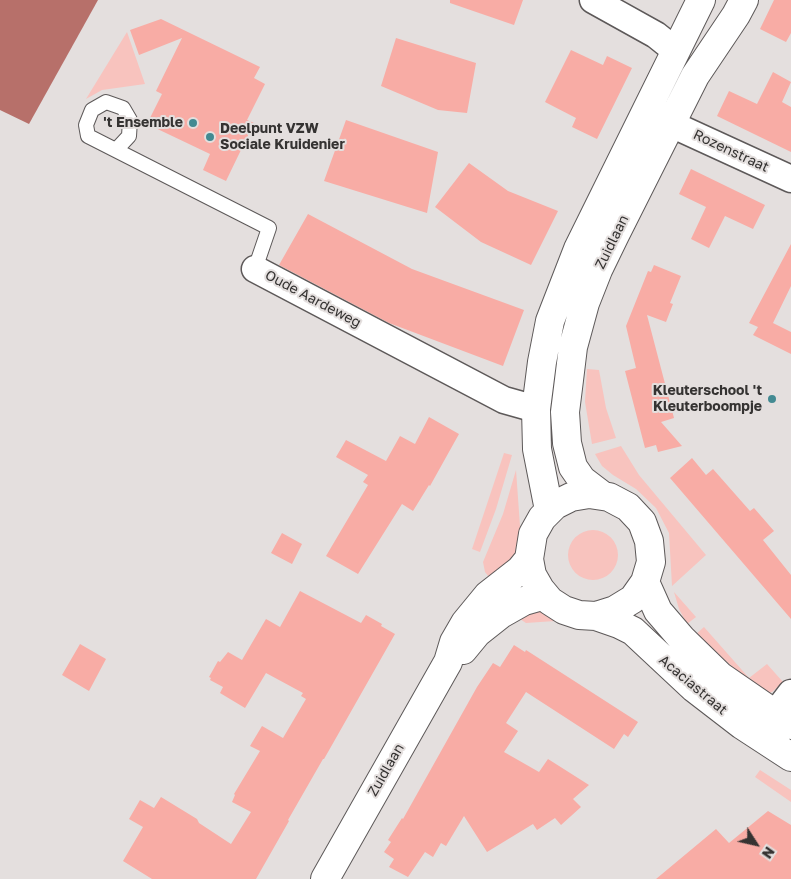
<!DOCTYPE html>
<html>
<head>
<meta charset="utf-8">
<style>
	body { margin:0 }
	#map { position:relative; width:791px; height:879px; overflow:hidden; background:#e4dfde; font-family:"Golos Text",sans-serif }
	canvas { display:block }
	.north { position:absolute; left:731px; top:819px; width:50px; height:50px; -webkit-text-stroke:4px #e4dfde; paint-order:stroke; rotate:125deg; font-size:14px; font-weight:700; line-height:20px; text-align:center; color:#353332 }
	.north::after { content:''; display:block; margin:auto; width:18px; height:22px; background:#353332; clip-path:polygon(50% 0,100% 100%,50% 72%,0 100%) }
</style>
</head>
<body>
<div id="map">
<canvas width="791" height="879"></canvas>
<div class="north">N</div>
</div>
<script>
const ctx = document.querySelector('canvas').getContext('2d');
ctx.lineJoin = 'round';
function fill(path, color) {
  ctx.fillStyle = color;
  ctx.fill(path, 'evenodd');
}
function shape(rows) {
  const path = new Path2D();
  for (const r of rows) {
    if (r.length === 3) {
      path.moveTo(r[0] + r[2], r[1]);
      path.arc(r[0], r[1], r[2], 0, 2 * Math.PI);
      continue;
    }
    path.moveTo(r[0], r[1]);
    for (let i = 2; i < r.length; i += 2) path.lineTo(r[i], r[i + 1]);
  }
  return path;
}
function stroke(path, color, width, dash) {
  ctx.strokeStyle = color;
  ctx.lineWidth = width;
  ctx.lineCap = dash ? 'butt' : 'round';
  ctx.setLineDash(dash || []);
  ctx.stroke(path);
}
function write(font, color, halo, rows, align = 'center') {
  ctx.font = font + ' "Golos Text",sans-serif';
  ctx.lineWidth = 4;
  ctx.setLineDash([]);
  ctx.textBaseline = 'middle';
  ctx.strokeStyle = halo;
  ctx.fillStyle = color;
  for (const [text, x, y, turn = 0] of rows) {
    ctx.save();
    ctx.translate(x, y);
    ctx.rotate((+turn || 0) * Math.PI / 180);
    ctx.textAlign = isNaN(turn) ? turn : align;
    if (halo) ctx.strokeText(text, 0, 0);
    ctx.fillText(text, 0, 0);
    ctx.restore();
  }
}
fill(shape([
	[127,32,145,84,102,90,86,99],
	[587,369,599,370,606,408,616,438,592,444,585,402],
	[621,446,639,475,706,555,672,586,669,533,656,508,636,489,613,475,602,466,595,454],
	[504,453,512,455,496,509,480,552,472,549],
	[516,470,521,540,517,552,506,565,489,577,485,572,483,562,503,514],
	[593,555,25],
	[674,592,696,617,687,624,679,609],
	[541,611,557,617,555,621,526,623,517,617,527,612],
	[704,627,749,678,767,664,783,682,772,692,766,694,748,680,695,635],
	[760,770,791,790,791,802,755,777]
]), '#f8c3be');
fill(shape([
	[0,0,98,0,29,124,0,110]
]), '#b7706a');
fill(shape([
	[450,0,523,0,514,25,450,3],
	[774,0,791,0,791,33,786,42,760,29],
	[161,19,260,67,254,78,265,84,247,120,254,123,226,181,203,170,210,154,147,124,162,94,156,91,182,38,139,55,130,30],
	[396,38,476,63,467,113,438,110,381,86],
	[571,50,603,65,607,56,632,68,597,139,572,127,576,118,545,102],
	[773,72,791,82,782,102,791,107,791,152,717,116,729,91,757,104],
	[346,120,438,152,427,213,324,181],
	[469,163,508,191,558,211,531,265,481,242,435,207],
	[691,169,765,205,753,229,725,216,709,248,691,239,706,207,679,194],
	[308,214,412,269,524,310,503,366,389,323,279,265],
	[791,244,791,286,773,323,791,332,791,354,753,335,758,327,749,323],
	[654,265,681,276,670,303,673,304,666,322,647,315,674,418,661,422,682,446,658,452,656,445,645,448,625,371,636,368,626,326,648,271,651,272],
	[429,417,459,434,430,486,429,485,413,511,402,504,358,574,326,556,368,485,363,482,368,475,336,457,346,440,386,461,400,436,415,444],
	[692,458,706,475,713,469,750,511,754,508,774,531,763,540,791,575,791,619,670,478],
	[282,533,302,544,292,564,271,553],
	[300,591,361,623,366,615,382,624,381,626,395,634,332,745,324,759,323,759,288,820,289,821,256,879,152,879,123,861,143,827,129,819,140,800,154,808,161,797,197,819,199,823,231,844,251,812,232,802,235,795,234,794,260,751,250,746,262,726,283,738,306,699,301,696,303,693,266,673,245,708,220,693,223,687,210,680,211,678,209,677,218,661,220,662,228,652,242,660,266,619,280,627],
	[80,644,106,659,89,691,62,675],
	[514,645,525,652,526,650,638,722,628,737,624,734,614,749,526,692,506,723,518,731,504,752,539,772,548,759,589,785,573,799,581,807,561,825,555,818,537,830,533,824,487,852,464,816,446,846,441,843,433,857,425,852,408,877,389,867,394,859,384,852,391,842,388,840,402,818,403,819,477,687,493,663,500,667],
	[768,811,791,825,791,879,656,879,716,829,729,843]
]), '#f8aca5');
const lane = shape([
	[116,150,129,136,130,120,123,108,106,102,92,110,86,125,88,136,269,228,255,269]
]);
const street = shape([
	[593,0,656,35,676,51],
	[671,124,791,179],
	[255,269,504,400,536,409],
	[775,714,791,693]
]);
const secondary = shape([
	[603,496,582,480,573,467,567,443,565,412,569,380,573,347,585,303,598,270,615,235,695,76,736,15,744,0],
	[549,510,537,449,536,409,542,362,550,321,578,249,701,0],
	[645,582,658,611,682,639,720,676,791,725],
	[596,616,615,610,633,599,645,582,651,562,649,541,642,522,628,507,609,497,589,494,571,497,555,505,542,518,533,534,529,559,532,575,540,589,550,601,564,610,579,615,596,616,619,624,633,631,694,688,742,725,791,757],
	[463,650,477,633,501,614,524,601,545,595],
	[325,879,448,662,454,642,465,623,488,595,520,570,529,559]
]);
stroke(lane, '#5d5959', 16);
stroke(street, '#5d5959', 29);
stroke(secondary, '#5d5959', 30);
stroke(lane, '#fff', 14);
stroke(street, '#fff', 26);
stroke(secondary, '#fff', 28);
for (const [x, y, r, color] of [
	[193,123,5,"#438a92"],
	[210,137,5,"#438a92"],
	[772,399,5,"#438a92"]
]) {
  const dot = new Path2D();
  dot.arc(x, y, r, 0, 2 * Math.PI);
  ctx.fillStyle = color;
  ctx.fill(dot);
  stroke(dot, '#e4dfde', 2);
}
write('bold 14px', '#353332', '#e4dfde', [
	["'t Ensemble",183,123],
	["Deelpunt VZW",220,129,"left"],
	["Sociale Kruidenier",220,145,"left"],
	["Kleuterschool 't",762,391],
	["Kleuterboompje",762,407]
], 'right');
write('14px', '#353332', '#e4dfde', [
	["Rozenstraat",731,151,25],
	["Zuidlaan",612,242,-64],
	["Oude Aardeweg",313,299,28],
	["Acaciastraat",693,685,40],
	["Zuidlaan",386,770,-60]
]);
</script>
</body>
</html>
